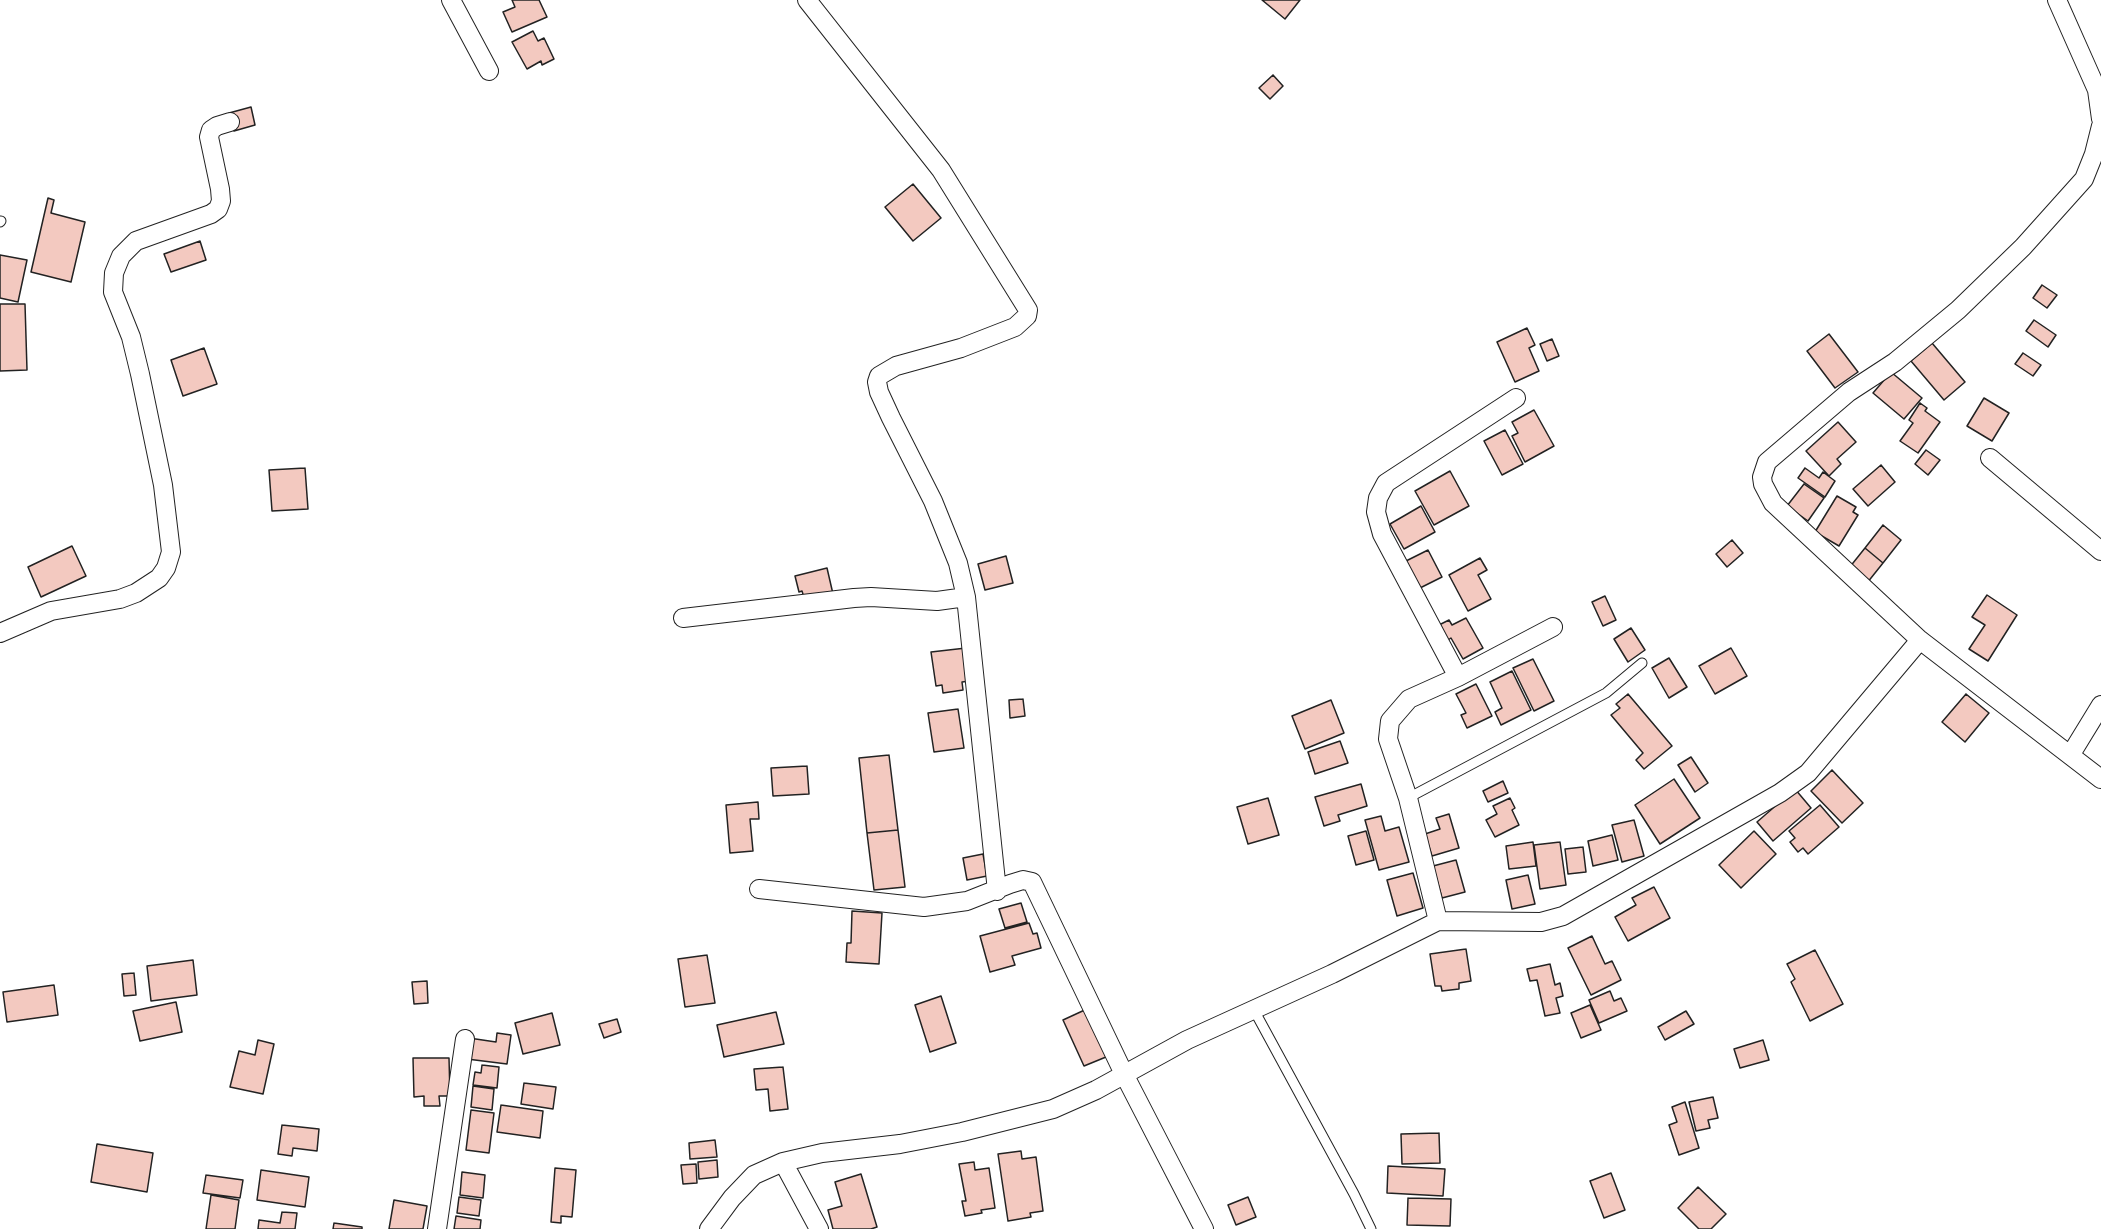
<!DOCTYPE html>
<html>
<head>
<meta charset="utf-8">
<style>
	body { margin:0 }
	canvas { display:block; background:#fff }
</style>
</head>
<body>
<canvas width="2101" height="1229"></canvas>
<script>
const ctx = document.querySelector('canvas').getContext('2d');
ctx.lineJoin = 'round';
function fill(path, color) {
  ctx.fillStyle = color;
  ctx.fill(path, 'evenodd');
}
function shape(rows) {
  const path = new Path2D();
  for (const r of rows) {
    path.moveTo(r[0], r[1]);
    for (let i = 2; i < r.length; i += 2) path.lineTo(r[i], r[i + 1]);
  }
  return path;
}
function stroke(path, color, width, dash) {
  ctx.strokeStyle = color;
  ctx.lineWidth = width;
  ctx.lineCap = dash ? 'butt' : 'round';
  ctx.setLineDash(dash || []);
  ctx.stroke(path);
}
const building = shape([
	[512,0,539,0,547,17,512,32,503,12,515,7,512,0],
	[1262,0,1300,0,1285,19,1262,0],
	[533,31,538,41,544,38,554,59,542,65,541,61,527,69,512,42,533,31],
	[1273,75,1283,86,1270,99,1259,88,1273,75],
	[251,107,255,125,234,131,229,113,251,107],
	[913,184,941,218,913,241,885,207,913,184],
	[48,198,54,200,51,213,85,222,71,282,31,272,48,198],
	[200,241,206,260,171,272,164,254,200,241],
	[0,255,27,260,18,302,0,298,0,255],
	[2042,285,2057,295,2047,308,2033,298,2042,285],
	[0,304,25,304,27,370,0,371,0,304],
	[2034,320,2056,335,2048,347,2026,331,2034,320],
	[1527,328,1535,345,1529,348,1539,371,1515,382,1497,342,1527,328],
	[1829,334,1858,372,1835,388,1807,351,1829,334],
	[1552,339,1559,356,1547,361,1540,344,1552,339],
	[1932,343,1965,382,1944,400,1911,361,1932,343],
	[204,348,217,384,183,396,171,360,204,348],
	[2023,353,2041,365,2033,376,2015,364,2023,353],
	[1891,372,1922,398,1904,419,1873,393,1891,372],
	[1984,398,2009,413,1992,441,1967,426,1984,398],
	[1920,403,1927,408,1925,411,1940,422,1918,453,1900,441,1913,423,1909,420,1920,403],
	[1534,410,1554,446,1525,462,1512,436,1518,433,1512,422,1534,410],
	[1838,422,1856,442,1837,459,1841,464,1829,476,1806,451,1838,422],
	[1505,430,1523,464,1502,475,1484,441,1505,430],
	[1926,450,1940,460,1928,475,1915,464,1926,450],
	[1881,465,1895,482,1868,506,1853,489,1881,465],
	[305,468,308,509,272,511,269,470,305,468],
	[1805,468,1819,478,1823,472,1835,481,1825,497,1798,478,1805,468],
	[1450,471,1469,506,1434,525,1415,491,1450,471],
	[1804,484,1824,498,1808,521,1787,506,1804,484],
	[1837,496,1856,507,1853,512,1858,515,1839,546,1815,532,1837,496],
	[1421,506,1435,532,1404,549,1390,524,1421,506],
	[1883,525,1901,540,1883,563,1865,548,1883,525],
	[1732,540,1743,553,1727,567,1716,554,1732,540],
	[72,546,86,576,41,597,28,567,72,546],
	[1865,548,1883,563,1867,583,1849,568,1865,548],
	[1428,550,1442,577,1418,589,1404,562,1428,550],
	[1006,556,1013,583,985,590,978,564,1006,556],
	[1480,558,1487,570,1478,575,1491,599,1468,611,1449,575,1480,558],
	[827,568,833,594,805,601,802,591,799,592,795,576,827,568],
	[1987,595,2017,615,1988,661,1969,649,1985,625,1972,617,1987,595],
	[1605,596,1616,620,1603,626,1592,602,1605,596],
	[1466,618,1483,648,1463,659,1451,638,1448,640,1439,625,1449,620,1452,625,1466,618],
	[1631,628,1645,650,1628,662,1614,639,1631,628],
	[966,648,970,681,962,682,963,690,943,693,942,685,936,686,931,652,966,648],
	[1731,648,1747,676,1715,694,1699,666,1731,648],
	[1669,658,1687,687,1669,698,1652,668,1669,658],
	[1533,659,1554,701,1534,711,1513,668,1533,659],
	[1512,671,1531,710,1501,725,1495,712,1502,708,1490,682,1512,671],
	[1476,684,1492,716,1467,728,1461,715,1466,713,1456,694,1476,684],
	[1628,694,1672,746,1644,769,1636,760,1643,753,1611,715,1620,708,1616,704,1628,694],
	[1966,694,1989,713,1965,742,1942,722,1966,694],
	[1023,699,1025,716,1010,718,1009,700,1023,699],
	[1331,700,1344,733,1305,749,1292,716,1331,700],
	[958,709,964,748,934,752,928,713,958,709],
	[1340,741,1348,763,1315,774,1308,752,1340,741],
	[889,755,898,830,867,833,859,758,889,755],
	[1691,757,1708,783,1695,792,1678,765,1691,757],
	[807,766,809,794,773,796,771,768,807,766],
	[1832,770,1863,803,1842,823,1811,791,1832,770],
	[1674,779,1700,818,1660,844,1635,805,1674,779],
	[1503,781,1508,793,1488,802,1483,791,1503,781],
	[1361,784,1367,806,1338,815,1340,821,1324,826,1315,797,1361,784],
	[1795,789,1811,808,1773,841,1757,822,1795,789],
	[1268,798,1279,835,1248,844,1237,807,1268,798],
	[1510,798,1515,808,1512,810,1519,825,1495,837,1486,820,1497,814,1493,806,1510,798],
	[758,802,759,819,750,819,753,851,730,853,726,805,758,802],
	[1820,805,1839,827,1808,854,1803,848,1798,852,1790,842,1795,838,1789,831,1820,805],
	[1449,814,1459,848,1432,856,1425,834,1440,829,1436,818,1449,814],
	[1381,816,1385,831,1399,827,1409,862,1379,870,1365,820,1381,816],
	[1634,820,1644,856,1622,862,1612,825,1634,820],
	[898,830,905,887,874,890,867,833,898,830],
	[1366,831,1374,860,1356,865,1348,836,1366,831],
	[1754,831,1776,854,1741,888,1719,865,1754,831],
	[1612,835,1618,860,1593,866,1588,841,1612,835],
	[1533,842,1536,866,1509,869,1506,846,1533,842],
	[1560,842,1566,885,1540,889,1534,845,1560,842],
	[1583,847,1586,872,1568,874,1565,849,1583,847],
	[983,854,987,876,967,880,963,858,983,854],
	[1456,860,1465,892,1442,898,1433,866,1456,860],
	[1413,873,1423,908,1397,916,1387,880,1413,873],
	[1528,875,1535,904,1512,909,1506,880,1528,875],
	[1654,887,1670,918,1628,941,1615,917,1636,905,1632,898,1654,887],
	[1021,903,1027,922,1005,928,999,909,1021,903],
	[852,911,882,913,879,964,846,962,847,943,851,943,852,911],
	[1029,923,1033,934,1037,933,1041,948,1012,956,1015,965,990,972,980,936,1029,923],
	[1592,936,1605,964,1612,961,1621,980,1591,995,1568,948,1592,936],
	[1466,949,1471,981,1459,983,1459,989,1442,991,1441,986,1435,986,1430,954,1466,949],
	[1815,950,1843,1004,1810,1021,1791,982,1795,979,1787,964,1815,950],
	[707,955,715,1003,685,1007,678,959,707,955],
	[193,960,197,995,151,1001,147,966,193,960],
	[1550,964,1555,985,1560,983,1563,996,1556,998,1560,1013,1545,1016,1537,980,1530,981,1527,969,1550,964],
	[134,973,136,995,124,996,122,974,134,973],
	[427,981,428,1003,414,1004,412,982,427,981],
	[54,985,58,1015,7,1022,3,992,54,985],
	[1610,991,1614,1001,1621,998,1627,1011,1599,1023,1589,1000,1610,991],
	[941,996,956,1043,930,1052,915,1005,941,996],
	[176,1002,182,1032,140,1041,133,1011,176,1002],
	[1590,1005,1601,1030,1581,1038,1571,1013,1590,1005],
	[1089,1008,1106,1057,1084,1066,1063,1020,1089,1008],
	[1686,1011,1694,1024,1665,1040,1658,1027,1686,1011],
	[776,1012,784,1044,724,1057,717,1025,776,1012],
	[552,1013,560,1045,523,1054,515,1023,552,1013],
	[617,1019,621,1032,604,1038,599,1024,617,1019],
	[497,1033,511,1035,507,1064,467,1059,469,1038,496,1042,497,1033],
	[258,1040,274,1044,263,1094,230,1087,239,1051,255,1055,258,1040],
	[1763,1040,1769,1060,1740,1068,1734,1049,1763,1040],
	[413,1058,449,1058,450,1096,439,1096,440,1106,424,1106,424,1096,414,1097,413,1058],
	[482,1065,499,1067,497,1088,473,1085,475,1072,481,1073,482,1065],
	[783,1067,788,1109,770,1111,768,1089,756,1090,754,1069,783,1067],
	[524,1083,556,1087,553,1109,521,1104,524,1083],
	[473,1086,494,1089,492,1110,471,1107,473,1086],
	[1713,1097,1718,1118,1708,1120,1710,1128,1696,1131,1689,1102,1713,1097],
	[1685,1102,1699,1148,1679,1155,1669,1125,1677,1122,1672,1107,1685,1102],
	[501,1105,543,1111,540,1138,497,1132,501,1105],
	[471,1110,494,1113,489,1153,466,1150,471,1110],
	[282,1125,319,1129,317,1151,293,1148,292,1156,278,1154,282,1125],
	[1439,1133,1440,1163,1402,1164,1401,1134,1439,1133],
	[715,1140,717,1157,690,1159,689,1143,715,1140],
	[97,1144,153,1153,147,1192,91,1182,97,1144],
	[1021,1151,1022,1159,1036,1157,1043,1211,1030,1213,1031,1217,1008,1221,998,1154,1021,1151],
	[717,1160,718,1177,699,1179,698,1162,717,1160],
	[974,1162,975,1170,989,1168,995,1208,981,1210,982,1213,965,1216,962,1201,966,1201,959,1164,974,1162],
	[696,1164,697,1183,683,1184,681,1165,696,1164],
	[1388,1166,1445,1169,1443,1196,1387,1193,1388,1166],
	[555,1168,576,1170,572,1217,561,1216,561,1223,551,1222,555,1168],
	[261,1170,309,1177,305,1207,257,1200,261,1170],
	[462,1172,485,1175,483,1198,460,1195,462,1172],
	[1611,1173,1625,1210,1604,1218,1590,1181,1611,1173],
	[861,1174,877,1227,871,1229,833,1229,828,1210,842,1206,835,1182,861,1174],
	[206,1175,243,1180,240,1198,203,1193,206,1175],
	[1698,1187,1726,1214,1711,1229,1699,1229,1678,1208,1698,1187],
	[211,1195,239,1200,235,1229,206,1229,211,1195],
	[459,1197,481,1200,479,1216,457,1213,459,1197],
	[1248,1197,1256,1217,1236,1225,1228,1205,1248,1197],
	[1408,1198,1451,1199,1450,1226,1407,1225,1408,1198],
	[394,1200,427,1206,423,1229,389,1229,394,1200],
	[282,1212,297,1213,295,1229,258,1229,259,1220,280,1223,282,1212],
	[456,1216,481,1220,480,1229,454,1229,456,1216],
	[334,1223,362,1227,362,1229,333,1229,334,1223]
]);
fill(building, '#f3c9c0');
stroke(building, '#222', 1.5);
const service = shape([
	[0,222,1,221],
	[1408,798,1606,693,1642,663],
	[1254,1010,1354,1194,1371,1229]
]);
const minor = shape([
	[451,0,489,71],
	[807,0,941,170,1028,310,1027,316,1015,327,961,348,896,366,879,376,877,382,879,392,891,418,933,501,958,563,966,597,997,891],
	[2057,0,2097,90,2101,119],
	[2101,126,2094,154,2084,179,2023,247,1958,310,1895,362,1849,392,1767,462,1762,477,1763,484,1773,503,1920,640,2101,779],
	[1990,458,2101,551],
	[683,618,854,598,871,597,937,601,966,597],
	[0,633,51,611,120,599,136,593,159,578,166,568,171,552,163,485,140,374,131,337,113,292,114,273,121,256,136,241,211,214,218,209,221,201,220,189,209,137,211,130,217,126,230,122],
	[1458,677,1382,534,1376,512,1378,498,1386,483,1516,398],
	[2071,754,2101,705],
	[759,889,924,907,967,901,1010,884,1023,880,1032,882,1124,1074,1204,1229],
	[1438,921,1541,922,1563,916,1780,793,1808,773,1920,640],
	[783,1162,819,1229],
	[437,1229,465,1039],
	[709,1229,732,1198,754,1175,783,1162,822,1153,900,1144,962,1132,1053,1109,1096,1090,1187,1040,1332,974,1438,921,1408,798,1388,739,1390,721,1409,699,1458,677,1553,627]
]);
stroke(service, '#222', 11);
stroke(minor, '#222', 20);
stroke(service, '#fff', 9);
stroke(minor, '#fff', 18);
</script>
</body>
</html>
